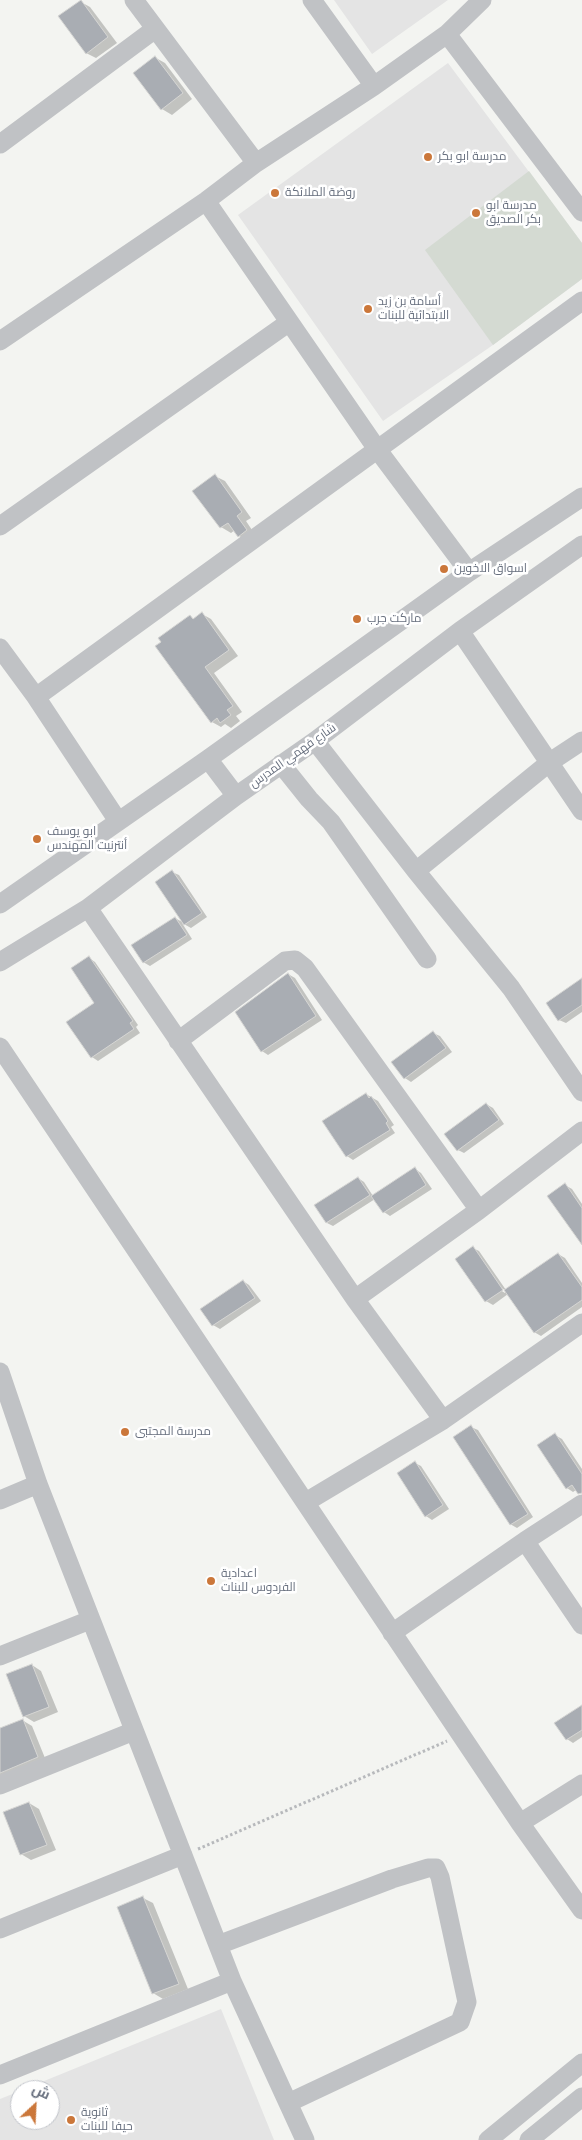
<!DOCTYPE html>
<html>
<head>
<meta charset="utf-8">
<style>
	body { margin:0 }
	#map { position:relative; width:582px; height:2140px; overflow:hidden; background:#f3f4f1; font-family:"Varela Round",Cairo,sans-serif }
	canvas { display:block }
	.north { position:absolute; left:10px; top:2080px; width:50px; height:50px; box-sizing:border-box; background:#fff; border:1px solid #c2c5cb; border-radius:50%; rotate:25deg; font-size:14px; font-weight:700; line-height:20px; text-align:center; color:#676f7e }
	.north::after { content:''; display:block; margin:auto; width:18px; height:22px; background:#cb773a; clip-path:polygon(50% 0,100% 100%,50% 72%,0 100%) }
</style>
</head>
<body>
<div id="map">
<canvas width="582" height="2140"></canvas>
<div class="north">ش</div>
</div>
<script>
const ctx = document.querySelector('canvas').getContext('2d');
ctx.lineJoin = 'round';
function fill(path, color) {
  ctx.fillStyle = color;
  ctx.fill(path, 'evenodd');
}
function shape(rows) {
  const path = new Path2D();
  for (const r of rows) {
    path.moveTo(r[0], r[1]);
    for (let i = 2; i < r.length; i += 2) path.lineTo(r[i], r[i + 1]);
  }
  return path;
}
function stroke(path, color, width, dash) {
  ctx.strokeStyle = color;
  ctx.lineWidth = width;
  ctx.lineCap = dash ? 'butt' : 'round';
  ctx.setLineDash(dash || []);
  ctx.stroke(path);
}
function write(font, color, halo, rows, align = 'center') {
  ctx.font = font + ' "Varela Round",Cairo,sans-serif';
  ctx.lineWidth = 5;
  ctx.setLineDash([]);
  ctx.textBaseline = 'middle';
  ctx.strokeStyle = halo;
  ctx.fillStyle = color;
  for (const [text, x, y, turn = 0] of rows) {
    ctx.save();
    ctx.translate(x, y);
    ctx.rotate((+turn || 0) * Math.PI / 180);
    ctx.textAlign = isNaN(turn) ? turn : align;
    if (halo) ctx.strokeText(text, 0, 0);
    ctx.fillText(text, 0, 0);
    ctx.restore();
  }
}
fill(shape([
	[334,0,448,0,372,54],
	[448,63,582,243,582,279,493,345,383,421,238,215],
	[221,2009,274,2140,0,2140,0,2099,20,2091,20,2120,50,2120,50,2090,22,2090]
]), '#e4e4e4');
fill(shape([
	[529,171,582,243,582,279,493,345,425,250]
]), '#d4dad2');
fill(shape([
	[81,2,90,7,117,43,96,58,86,53],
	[156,58,165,63,192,99,172,115,162,109],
	[215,476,225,481,251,518,246,521,256,536,249,541,239,536,235,530,231,533,221,527],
	[202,614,211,619,238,656,214,673,242,712,236,716,240,721,231,728,225,724,221,727,212,722,190,617,194,619],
	[172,872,179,875,207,917,191,928,182,923,192,939,150,966,143,962,175,918,184,923],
	[89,958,95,962,138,1025,136,1027,140,1033,98,1061,92,1057,96,1003],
	[288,974,295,978,322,1020,268,1055,262,1051],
	[582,980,582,1012,566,1023,559,1020],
	[433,1033,440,1036,452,1052,411,1082,405,1078],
	[366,1094,378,1101,394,1125,391,1127,395,1133,353,1160,347,1156],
	[486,1104,493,1108,504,1124,464,1153,458,1150],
	[415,1169,421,1173,432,1189,390,1216,384,1212,375,1199,333,1226,327,1223,358,1178,364,1182,373,1196],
	[565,1185,572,1189,582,1204,582,1240],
	[473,1248,479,1251,506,1290,558,1254,565,1258,582,1283,582,1307,541,1336,534,1332,508,1294,493,1305,486,1301],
	[498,1286,505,1290,505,1293,497,1288],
	[243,1281,249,1285,261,1301,220,1329,213,1325,202,1309],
	[471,1427,478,1430,533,1517,517,1528,510,1524],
	[555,1435,562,1439,582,1469,582,1486,573,1492,567,1488],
	[415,1463,421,1466,449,1509,432,1520,426,1516],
	[32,1665,41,1671,58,1712,34,1722,24,1716],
	[582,1706,582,1737,573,1743,567,1739],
	[22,1720,32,1726,47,1763,0,1786,0,1729],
	[29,1803,39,1809,56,1850,31,1860,21,1854],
	[143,1898,153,1903,188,1989,163,1999,153,1993]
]), '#0003');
const building = shape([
	[81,0,108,37,86,54,58,16,81,0],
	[155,56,183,93,161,110,133,73,155,56],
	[215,474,242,512,237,516,247,530,238,537,228,523,220,528,192,491,215,474],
	[202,612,229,650,205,667,233,706,227,710,231,715,220,723,217,718,211,723,155,646,161,642,158,638,190,615,193,619,202,612],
	[172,870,202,913,184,925,155,882,172,870],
	[175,917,187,935,143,963,131,945,175,917],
	[89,956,133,1021,130,1023,134,1029,91,1058,66,1022,94,1003,71,968,89,956],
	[288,973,316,1016,261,1052,235,1012,288,973],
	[582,978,582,1005,558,1021,546,1003,582,978],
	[433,1031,446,1048,404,1079,391,1062,433,1031],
	[366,1093,369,1098,371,1096,388,1121,386,1123,390,1130,346,1157,322,1121,366,1093],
	[486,1103,499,1120,457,1151,444,1134,486,1103],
	[415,1167,426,1185,383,1213,371,1196,415,1167],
	[358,1177,370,1195,326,1223,314,1205,358,1177],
	[565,1183,582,1208,582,1245,547,1196,565,1183],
	[473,1246,503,1290,485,1302,455,1259,473,1246],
	[558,1253,582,1287,582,1300,534,1333,504,1290,558,1253],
	[243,1280,255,1298,212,1326,200,1309,243,1280],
	[471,1425,528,1514,510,1525,453,1437,471,1425],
	[555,1433,582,1474,582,1493,578,1494,572,1485,566,1489,537,1445,555,1433],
	[415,1461,443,1505,425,1517,397,1473,415,1461],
	[32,1664,49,1707,23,1717,6,1674,32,1664],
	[582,1705,582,1730,566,1740,554,1723,582,1705],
	[23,1719,38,1757,0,1773,0,1728,23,1719],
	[29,1802,47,1845,20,1855,3,1812,29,1802],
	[143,1896,179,1984,152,1994,117,1907,143,1896]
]);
fill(building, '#a9adb3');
stroke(building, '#d5d5d3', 1);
stroke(shape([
	[198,1849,447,1741]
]), '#b7b9bc', 3, [2.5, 2.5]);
stroke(shape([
	[134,0,256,163],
	[312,0,374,86],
	[447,34,582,212],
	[0,144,155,29],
	[206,201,377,449,469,572],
	[0,341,206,201,256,163,374,86,447,34,482,0],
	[0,526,288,323],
	[460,631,582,811],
	[0,648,36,697,118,821],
	[36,697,582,301],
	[315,741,416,871,511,988,582,1092],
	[208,759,236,796],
	[281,764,309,799,331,822,427,959],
	[416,871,550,762,582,741],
	[0,904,208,759,469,572,582,497],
	[88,908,355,1299,443,1420],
	[0,962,88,908,236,796,315,741,460,631,582,545],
	[178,1041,285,961,295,960,305,968,479,1210],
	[0,1047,520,1823,582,1910],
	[355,1299,479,1210,582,1131],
	[0,1372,38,1484,232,1981,305,2140],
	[0,1500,38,1484],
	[306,1502,443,1420,582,1323],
	[525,1541,582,1625],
	[392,1633,525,1541,582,1504],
	[0,1656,90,1620],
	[0,1785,134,1731],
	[520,1823,582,1784],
	[0,1929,183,1855],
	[218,1945,392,1879,428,1868,436,1868,440,1877,467,2002,460,2022,288,2103],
	[0,2075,232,1981],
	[488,2140,582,2063],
	[529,2140,582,2097]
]), '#c0c2c5', 19);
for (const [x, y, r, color] of [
	[428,157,5,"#cb773a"],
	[275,193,5,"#cb773a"],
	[476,213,5,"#cb773a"],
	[368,309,5,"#cb773a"],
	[444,569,5,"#cb773a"],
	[357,619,5,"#cb773a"],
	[37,839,5,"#cb773a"],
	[125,1432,5,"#cb773a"],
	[211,1581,5,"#cb773a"],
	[71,2120,5,"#cb773a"]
]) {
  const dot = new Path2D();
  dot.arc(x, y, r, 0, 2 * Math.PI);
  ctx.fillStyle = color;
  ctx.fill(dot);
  stroke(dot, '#fff', 2);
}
write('12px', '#676f7e', '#fff', [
	["مدرسة ابو بكر",438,157],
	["روضة الملائكة",285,193],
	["مدرسة ابو",486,206],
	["بكر الصديق",486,220],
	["أسامة بن زيد",378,302],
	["الابتدائية للبنات",378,316],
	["اسواق الاخوين",454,569],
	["ماركت جرب",367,619],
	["ابو يوسف",47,832],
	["أنترنيت المهندس",47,846],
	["مدرسة المجتبى",135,1432],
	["اعدادية",221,1574],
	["الفردوس للبنات",221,1588],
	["ثانوية",81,2113],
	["حيفا للبنات",81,2127]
], 'left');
write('12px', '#676f7e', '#fff', [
	["شارع فهمي المدرس",293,756,-35]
]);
</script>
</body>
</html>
